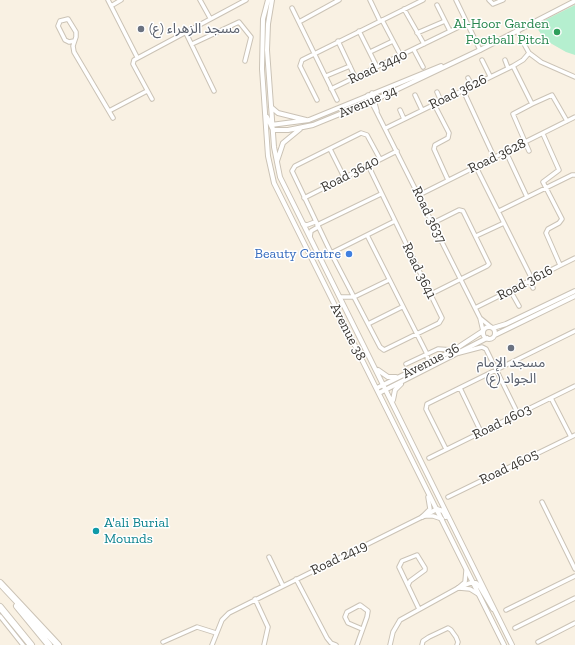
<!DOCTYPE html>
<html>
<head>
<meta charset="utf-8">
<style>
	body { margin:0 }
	canvas { display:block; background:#f9f1e3 }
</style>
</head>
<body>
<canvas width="575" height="645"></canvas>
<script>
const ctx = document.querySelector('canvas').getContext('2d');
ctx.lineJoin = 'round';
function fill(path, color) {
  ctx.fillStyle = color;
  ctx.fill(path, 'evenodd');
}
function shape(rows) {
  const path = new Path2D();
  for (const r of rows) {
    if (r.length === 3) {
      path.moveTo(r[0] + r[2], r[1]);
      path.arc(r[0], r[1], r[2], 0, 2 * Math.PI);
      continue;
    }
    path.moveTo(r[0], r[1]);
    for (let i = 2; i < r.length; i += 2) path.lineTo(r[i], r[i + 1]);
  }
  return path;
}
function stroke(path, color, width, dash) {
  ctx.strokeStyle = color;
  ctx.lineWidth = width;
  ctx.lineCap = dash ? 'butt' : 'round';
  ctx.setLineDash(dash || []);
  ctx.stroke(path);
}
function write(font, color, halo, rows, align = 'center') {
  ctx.font = font + ' "Zilla Slab","Noto Sans Arabic",serif';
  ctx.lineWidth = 3;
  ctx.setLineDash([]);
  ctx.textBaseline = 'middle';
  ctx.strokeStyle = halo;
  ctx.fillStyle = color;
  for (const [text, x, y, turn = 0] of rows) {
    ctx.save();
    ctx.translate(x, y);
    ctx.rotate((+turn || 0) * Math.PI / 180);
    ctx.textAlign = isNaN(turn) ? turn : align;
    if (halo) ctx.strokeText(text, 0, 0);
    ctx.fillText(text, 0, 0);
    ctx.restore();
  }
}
fill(shape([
	[575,5,575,55,566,52,545,40,535,25]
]), '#b5efcf');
const minor = shape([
	[108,0,137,57],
	[200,0,210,18],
	[370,0,380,21],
	[456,0,480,50],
	[489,0,493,4,503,0],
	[437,5,450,31],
	[111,6,121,0],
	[292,8,337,100],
	[404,9,424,44],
	[382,20,401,56],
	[299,22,339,0],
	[185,31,214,91],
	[359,31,377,67],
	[517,31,529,53,541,62,575,77],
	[417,33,445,21],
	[74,41,69,42,65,40,58,26,60,21,68,19,76,32,76,37,73,46,74,52,113,118],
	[338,41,355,77],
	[192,44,239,22,251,37,245,61],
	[414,50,423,67],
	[370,52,393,41],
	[482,60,490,76],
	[505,60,508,68],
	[513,66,532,104,513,114,529,151],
	[326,76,350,66],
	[468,78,472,85],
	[331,89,467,23],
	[463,90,494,157],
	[437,92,441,101],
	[372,93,377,111],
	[368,95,480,318,483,331],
	[415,95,422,110],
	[152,99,133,64,134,60,246,0],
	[317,100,300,66,302,60,423,0],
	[434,104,449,133,448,138,435,145,434,149,448,180],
	[532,104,552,95,567,121],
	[400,110,404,119],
	[109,111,147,91],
	[386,128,513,66,523,60,529,53],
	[543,134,559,170,543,182,562,219,559,223,548,229,546,233,560,265],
	[330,149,344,177],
	[506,152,527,197],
	[368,165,442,318,439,323,384,350,380,347,368,324],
	[476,167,532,279],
	[419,195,575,117],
	[304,198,397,151],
	[499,211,572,175,575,175],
	[395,221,367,235,427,354,428,363],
	[303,224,307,225,315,222],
	[317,225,381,194],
	[367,235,331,253,292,171,295,166,361,133,367,135,380,159],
	[476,236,504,223],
	[310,237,311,231,318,227],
	[331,253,368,324,402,307],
	[529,280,533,288],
	[510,290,519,306],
	[431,294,487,266,489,264,463,211,459,210,433,223],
	[340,297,354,297,389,280],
	[475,308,575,258],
	[480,318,491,327],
	[459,353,482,347,486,349,518,414],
	[406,364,438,349,453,350],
	[460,388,481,432],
	[551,398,571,437],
	[446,449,426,409,427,404,575,331],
	[429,458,575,386],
	[448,497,575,435],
	[542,502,575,569],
	[425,516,433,516,442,519],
	[269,557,283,586],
	[296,579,327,638,331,643,336,645],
	[408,585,410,581,425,570,425,568,417,555,402,561,399,567,419,609],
	[459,588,470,589,478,594],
	[255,599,268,627,264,645],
	[506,610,575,576],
	[0,616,23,645],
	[515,628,575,598],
	[163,642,197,627,216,633],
	[538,642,575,623],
	[212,645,222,620,229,613,422,517,430,509,428,497],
	[357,645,367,617,368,611,360,605,347,612,345,617,348,623,362,629],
	[390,645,393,632,400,620,458,588,465,582,466,571],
	[422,645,423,641,429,637,448,628,451,630,456,637,458,642,457,645]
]);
const tertiary = shape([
	[268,0,263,19,262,69,268,156,274,183,504,645],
	[272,0,268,24,267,50,274,147,280,177,512,645],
	[271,107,278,113,306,120],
	[267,117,273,130,288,130,313,125,379,98,480,50,575,1],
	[271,125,309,120,441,66],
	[277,161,283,143,300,129],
	[489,333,6],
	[493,328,506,324,575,291],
	[495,335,575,296],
	[378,370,388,377,396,377],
	[377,388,454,350,483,331],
	[379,393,487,338],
	[393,400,395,390,401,384],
	[422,517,437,509,443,511,446,517],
	[458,588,470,583,476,583,480,587,493,609]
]);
const motorway = shape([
	[0,583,58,645],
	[17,606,49,645],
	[0,607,31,645]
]);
stroke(minor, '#cbc3b6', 5.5);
stroke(tertiary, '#cbc3b6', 6);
stroke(motorway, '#cbc3b6', 8);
stroke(minor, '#fff', 3.5);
stroke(tertiary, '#fff', 4);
stroke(motorway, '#fff', 6);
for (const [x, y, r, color] of [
	[141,29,4,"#6b7280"],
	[557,32,4,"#2e9e5b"],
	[349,254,4,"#3f7fe0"],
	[511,348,4,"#6b7280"],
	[96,531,4,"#0f9aa8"]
]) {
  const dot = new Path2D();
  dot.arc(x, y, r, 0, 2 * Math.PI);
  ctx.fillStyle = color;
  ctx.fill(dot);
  stroke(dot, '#fff', 1.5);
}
write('14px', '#27864d', '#fff', [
	["Al-Hoor Garden",549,24],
	["Football Pitch",549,40]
], 'right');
write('14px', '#5b616d', '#fff', [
	["مسجد الزهراء (ع)",149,29],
	["مسجد الإمام",511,363,"center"],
	["الجواد (ع)",511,379,"center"]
], 'left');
write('14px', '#383530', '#fff', [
	["Road 3440",378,67,-25],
	["Road 3626",458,92,-26],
	["Avenue 34",368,102,-23],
	["Road 3628",497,156,-26],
	["Road 3640",350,174,-27],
	["Road 3637",429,215,64],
	["Road 3641",419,271,64],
	["Road 3616",525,283,-27],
	["Avenue 38",348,332,63],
	["Avenue 36",431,361,-27],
	["Road 4603",502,422,-26],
	["Road 4605",509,467,-26],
	["Road 2419",339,558,-26]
]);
write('14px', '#366cbe', '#fff', [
	["Beauty Centre",341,254]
], 'right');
write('14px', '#0d838f', '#fff', [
	["A'ali Burial",104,523],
	["Mounds",104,539]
], 'left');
</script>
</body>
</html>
